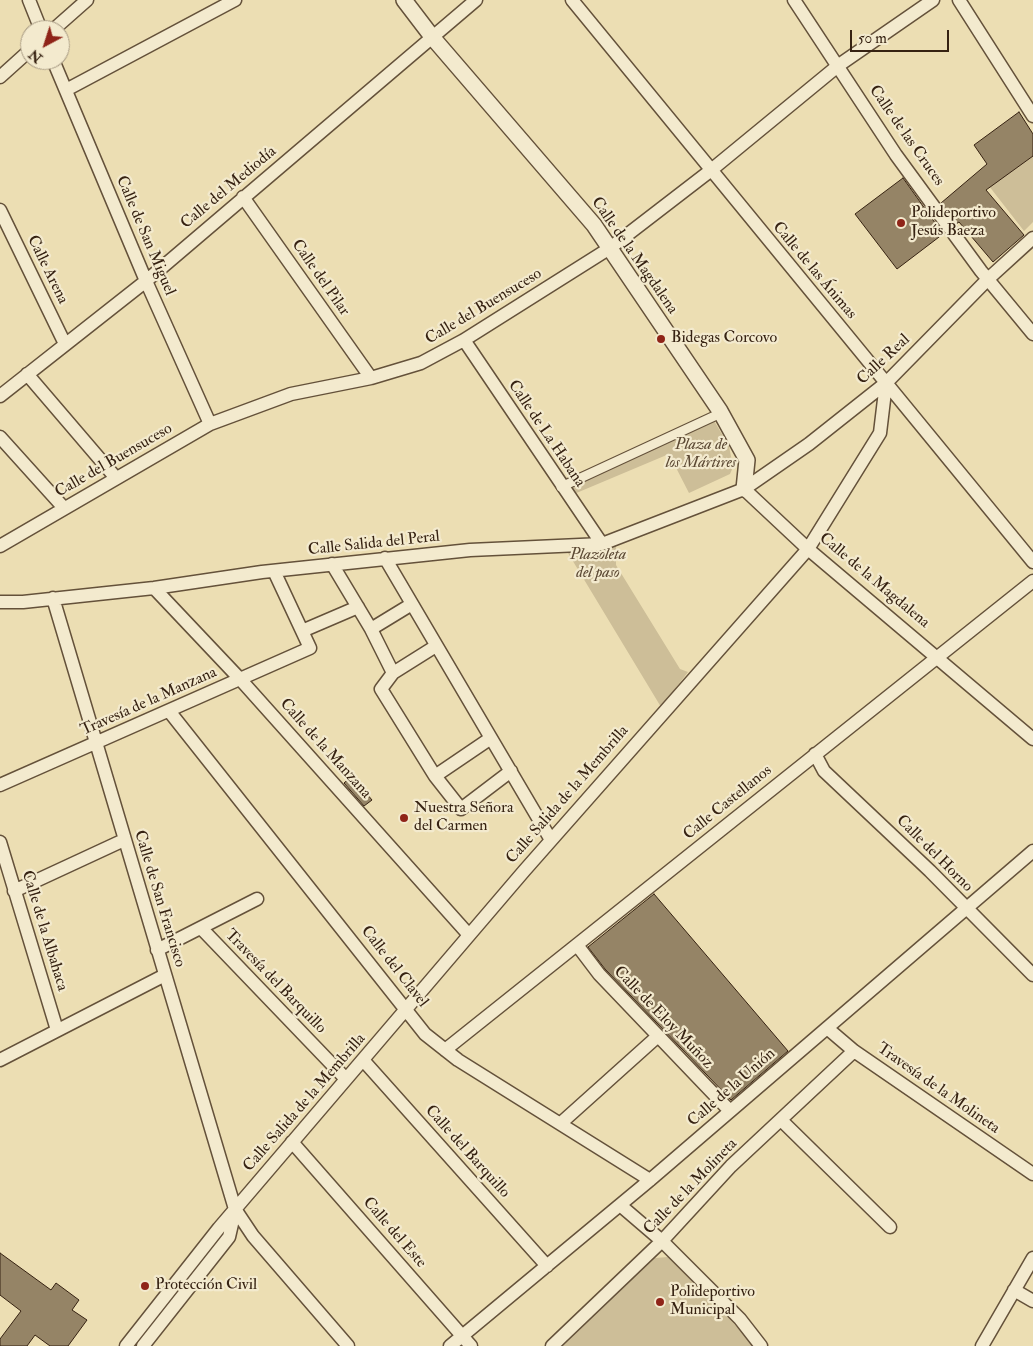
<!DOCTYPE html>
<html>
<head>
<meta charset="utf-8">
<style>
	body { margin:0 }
	#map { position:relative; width:1033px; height:1346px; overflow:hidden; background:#ecdeb3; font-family:"IM FELL Double Pica",serif }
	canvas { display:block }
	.north { position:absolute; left:20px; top:20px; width:50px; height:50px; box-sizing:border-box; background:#f3eace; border:1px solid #a79a83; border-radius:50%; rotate:220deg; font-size:14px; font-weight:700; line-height:20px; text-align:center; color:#362212 }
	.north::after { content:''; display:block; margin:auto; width:18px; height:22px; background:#8f2418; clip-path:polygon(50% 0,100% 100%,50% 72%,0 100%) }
	.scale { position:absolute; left:850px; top:30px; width:99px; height:22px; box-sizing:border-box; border:2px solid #362212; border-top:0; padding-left:6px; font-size:15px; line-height:18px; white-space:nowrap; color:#362212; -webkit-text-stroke:4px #f3eace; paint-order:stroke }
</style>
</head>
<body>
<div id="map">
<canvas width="1033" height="1346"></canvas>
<div class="north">N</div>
<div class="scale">50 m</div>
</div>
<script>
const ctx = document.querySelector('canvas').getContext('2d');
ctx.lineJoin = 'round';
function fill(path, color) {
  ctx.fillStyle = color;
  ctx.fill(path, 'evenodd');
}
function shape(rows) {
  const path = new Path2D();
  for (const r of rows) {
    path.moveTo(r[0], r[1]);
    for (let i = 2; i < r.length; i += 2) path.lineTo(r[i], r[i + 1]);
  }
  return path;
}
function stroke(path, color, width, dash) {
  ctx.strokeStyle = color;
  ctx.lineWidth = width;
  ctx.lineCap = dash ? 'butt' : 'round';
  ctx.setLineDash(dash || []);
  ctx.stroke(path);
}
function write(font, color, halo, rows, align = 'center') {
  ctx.font = font + ' "IM FELL Double Pica",serif';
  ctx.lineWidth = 4.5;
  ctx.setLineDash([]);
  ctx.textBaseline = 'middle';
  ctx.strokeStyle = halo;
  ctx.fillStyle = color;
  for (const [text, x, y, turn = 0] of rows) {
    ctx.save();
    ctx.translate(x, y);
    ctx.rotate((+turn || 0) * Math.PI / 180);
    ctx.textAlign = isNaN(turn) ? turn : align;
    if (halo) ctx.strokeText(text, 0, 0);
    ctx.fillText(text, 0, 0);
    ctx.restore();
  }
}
fill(shape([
	[1033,156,1033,222,1024,231,989,186],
	[713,419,729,446,733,467,730,474,689,493,669,454,574,494,565,478],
	[616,543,616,565,680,669,688,672,661,707,568,553],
	[668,1257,756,1346,561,1346,655,1258]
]), '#cdbe98');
const building = shape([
	[1019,112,1033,134,1033,156,986,190,1024,235,993,262,959,222,956,224,941,203,987,164,974,145,1019,112],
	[903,178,943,234,897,269,855,214,903,178],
	[352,776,372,800,364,806,344,783,352,776],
	[654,894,788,1051,731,1100,605,969,588,947,654,894],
	[0,1253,51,1290,56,1283,79,1300,72,1310,87,1320,68,1346,50,1346,35,1335,27,1346,0,1346,0,1339,21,1311,0,1295,0,1253]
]);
fill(building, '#958466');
stroke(building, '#362212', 1);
const pedestrian = shape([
	[561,487,721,413]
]);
const minor = shape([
	[29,0,41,30],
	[572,0,1033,562],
	[794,0,896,155,981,271,1033,334],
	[959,0,1033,116],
	[53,30,87,0],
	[53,60,146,281,210,424],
	[0,77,30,50],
	[66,90,235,0],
	[243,197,371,378],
	[0,210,65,344],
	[464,340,602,544],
	[27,374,116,478],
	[0,396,146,281,476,0],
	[0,437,64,508],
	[744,489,808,549,1033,739],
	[0,546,210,424,291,394,371,378,421,363,464,340,610,248,710,171,839,65,933,0],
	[385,558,551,840],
	[332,564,371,629,393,673,436,646],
	[154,588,240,679,469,935],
	[53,598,235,1209,253,1236,348,1346],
	[0,602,23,602,154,588,262,572,470,550,602,544,744,489,809,444,886,383,988,279,1033,238],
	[371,629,412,604],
	[302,631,358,607],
	[393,673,381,689,435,776,461,809,511,771],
	[169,711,425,1034,458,1060,650,1180],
	[815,754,824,771,930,871,1033,975],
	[435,776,491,738],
	[0,785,310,648,274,571],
	[0,842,57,1030],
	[14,891,124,840],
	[202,929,346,1079],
	[577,945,599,974,730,1111],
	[157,950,257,899],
	[827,1028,854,1051,1033,1174],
	[445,1050,1033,581],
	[0,1060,165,975],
	[363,1060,547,1266],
	[781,1120,890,1227],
	[561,1123,658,1036],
	[292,1142,471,1346],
	[620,1205,662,1241,740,1319,761,1346],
	[1014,1290,1033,1301],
	[126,1346,219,1228,524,871,808,549,880,433,886,383],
	[143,1346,229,1237,235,1211],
	[450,1346,650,1180,1033,851],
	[552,1346,662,1241,731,1166,854,1051],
	[982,1346,1033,1258]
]);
const tertiary = shape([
	[404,0,433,38,594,225,720,411,747,460,744,489]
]);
stroke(pedestrian, '#64513a', 11);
stroke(minor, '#64513a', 15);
stroke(tertiary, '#64513a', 18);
stroke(pedestrian, '#f3eace', 9);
stroke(minor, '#f3eace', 12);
stroke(tertiary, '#f3eace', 15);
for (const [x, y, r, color] of [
	[901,223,5,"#8f2418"],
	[661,339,5,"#8f2418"],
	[404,818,5,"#8f2418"],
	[145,1286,5,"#8f2418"],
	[660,1302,5,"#8f2418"]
]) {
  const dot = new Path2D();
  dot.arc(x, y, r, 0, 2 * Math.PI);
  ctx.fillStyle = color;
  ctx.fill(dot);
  stroke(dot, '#f3eace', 2);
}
write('16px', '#362212', '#f3eace', [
	["Calle de las Cruces",906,136,55],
	["Calle del Mediodía",229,188,-40],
	["Calle de San Miguel",145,236,67],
	["Calle de la Magdalena",634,256,55],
	["Calle Arena",47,270,64],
	["Calle de las Ánimas",814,271,50],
	["Calle del Pilar",320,278,55],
	["Calle del Buensuceso",484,307,-31],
	["Calle Real",884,360,-43],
	["Calle de La Habana",546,434,56],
	["Calle del Buensuceso",114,461,-30],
	["Calle Salida del Peral",374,544,-6],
	["Calle de la Magdalena",874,581,40],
	["Travesía de la Manzana",149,702,-24],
	["Calle de la Manzana",325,749,48],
	["Calle Salida de la Membrilla",568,795,-49],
	["Calle Castellanos",728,803,-39],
	["Calle del Horno",934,854,45],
	["Calle de San Francisco",159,899,73],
	["Calle de la Albahaca",44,931,73],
	["Calle del Clavel",394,967,52],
	["Travesía del Barquillo",275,982,46],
	["Calle de Eloy Muñoz",663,1018,46],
	["Calle de la Unión",732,1088,-41],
	["Travesía de la Molineta",938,1089,35],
	["Calle Salida de la Membrilla",305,1103,-49],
	["Calle del Barquillo",467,1152,48],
	["Calle de la Molineta",691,1187,-46],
	["Calle del Este",394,1233,49]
]);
write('16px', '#362212', '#f3eace', [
	["Polideportivo",911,214],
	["Jesús Baeza",911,232],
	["Bidegas Corcovo",671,339],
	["Nuestra Señora",414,809],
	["del Carmen",414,827],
	["Protección Civil",155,1286],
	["Polideportivo",670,1293],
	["Municipal",670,1311]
], 'left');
write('italic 16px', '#5c4934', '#f3eace', [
	["Plaza de",701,446],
	["los Mártires",701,464],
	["Plazoleta",598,556],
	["del paso",598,574]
]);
</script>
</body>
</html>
